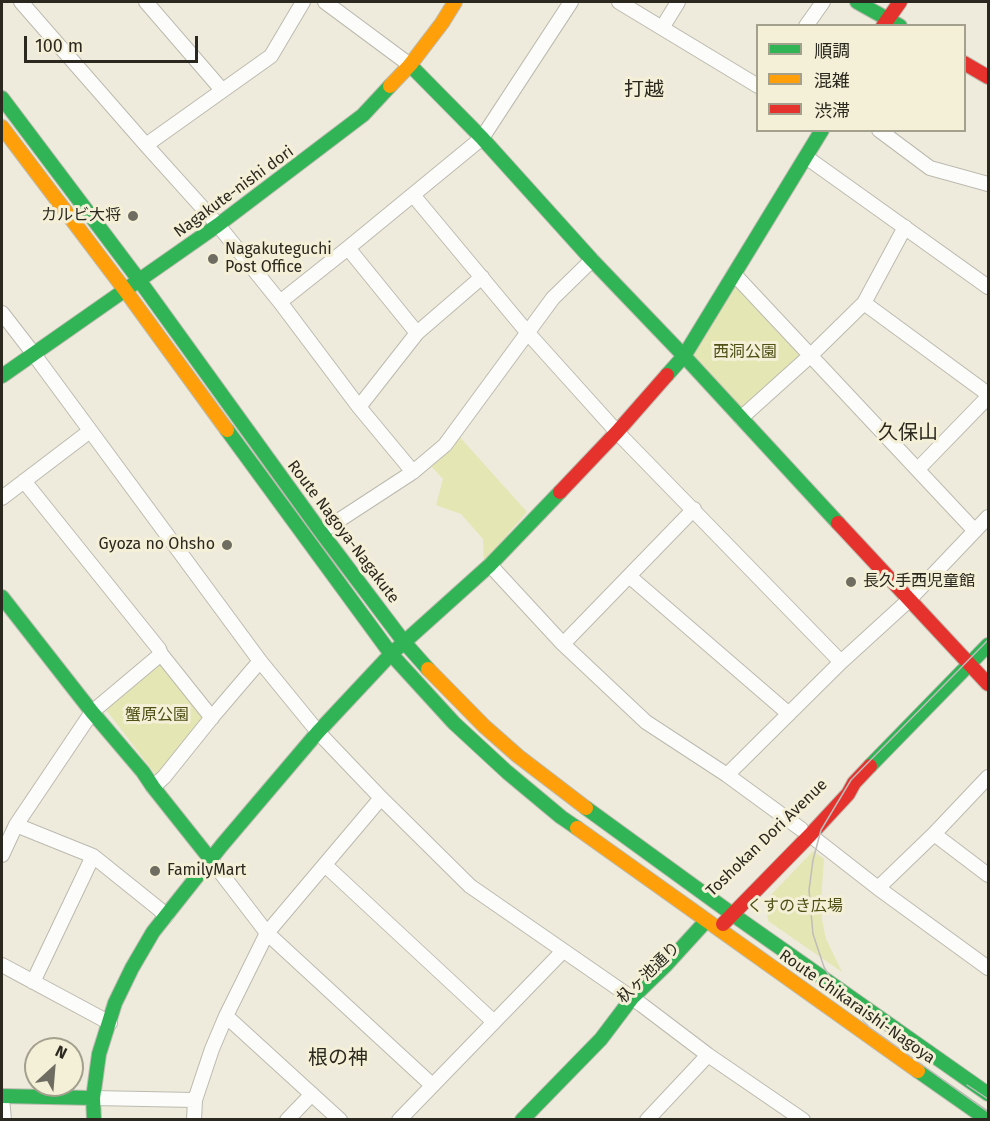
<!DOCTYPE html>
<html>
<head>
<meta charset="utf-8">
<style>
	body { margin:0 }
	#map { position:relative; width:990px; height:1121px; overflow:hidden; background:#eeebdd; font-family:"Fira Sans","Noto Sans JP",sans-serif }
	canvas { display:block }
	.frame { position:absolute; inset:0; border:3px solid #2a281f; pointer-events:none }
	.legend { position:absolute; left:756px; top:24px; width:210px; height:108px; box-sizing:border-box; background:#f4f0d7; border:2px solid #a3a08d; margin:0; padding:8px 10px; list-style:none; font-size:18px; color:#2a281f }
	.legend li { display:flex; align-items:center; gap:12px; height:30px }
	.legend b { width:30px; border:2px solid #a3a08d }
	.north { position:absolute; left:24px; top:1037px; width:60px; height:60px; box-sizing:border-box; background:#f4f0d7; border:2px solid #a3a08d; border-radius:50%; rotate:26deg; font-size:16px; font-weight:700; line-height:24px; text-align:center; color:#2a281f }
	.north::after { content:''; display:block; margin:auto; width:21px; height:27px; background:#6f6c62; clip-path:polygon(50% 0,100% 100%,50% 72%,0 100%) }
	.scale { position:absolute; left:24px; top:36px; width:174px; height:27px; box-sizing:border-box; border:3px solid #2a281f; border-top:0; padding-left:8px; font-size:18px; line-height:21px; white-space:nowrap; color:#2a281f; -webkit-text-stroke:4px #f4f0d7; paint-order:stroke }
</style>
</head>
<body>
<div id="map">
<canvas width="990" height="1121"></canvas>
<div class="frame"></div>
<ul class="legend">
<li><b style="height:8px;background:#30b455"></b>順調</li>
<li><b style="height:8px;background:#ff9f0a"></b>混雑</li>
<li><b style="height:8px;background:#e5322d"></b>渋滞</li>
</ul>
<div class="north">N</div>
<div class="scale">100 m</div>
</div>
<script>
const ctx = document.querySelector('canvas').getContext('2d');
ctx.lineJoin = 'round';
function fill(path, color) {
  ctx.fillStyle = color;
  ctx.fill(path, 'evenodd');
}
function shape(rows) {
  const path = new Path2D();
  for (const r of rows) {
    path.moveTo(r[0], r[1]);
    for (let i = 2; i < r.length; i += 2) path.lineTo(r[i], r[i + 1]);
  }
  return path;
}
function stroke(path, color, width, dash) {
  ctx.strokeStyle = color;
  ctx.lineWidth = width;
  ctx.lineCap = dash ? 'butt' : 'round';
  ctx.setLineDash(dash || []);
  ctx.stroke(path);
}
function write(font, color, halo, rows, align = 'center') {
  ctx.font = font + ' "Fira Sans","Noto Sans JP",sans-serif';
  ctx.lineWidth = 6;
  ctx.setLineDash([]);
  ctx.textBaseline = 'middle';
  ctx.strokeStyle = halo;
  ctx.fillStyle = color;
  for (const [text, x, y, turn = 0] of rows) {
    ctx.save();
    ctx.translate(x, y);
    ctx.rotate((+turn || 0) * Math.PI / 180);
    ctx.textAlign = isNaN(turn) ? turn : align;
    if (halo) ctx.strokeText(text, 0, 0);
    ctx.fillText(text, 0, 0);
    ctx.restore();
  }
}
fill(shape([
	[735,281,805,353,743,414,691,356],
	[458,435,527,512,484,562,483,539,461,514,436,505,443,479,429,464],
	[161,660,204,715,201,722,159,775,155,774,107,711,105,707],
	[813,851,824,859,821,901,822,920,826,939,842,972,768,921,765,901]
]), '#e4e6b4');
const street = shape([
	[21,2,146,145,218,225,280,302,359,407,413,472],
	[146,2,222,90],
	[325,2,410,65],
	[619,2,758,86],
	[806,26,823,2],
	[662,28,678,2],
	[879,130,930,168,988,184],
	[146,145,271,56,303,2],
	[806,157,988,287],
	[413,195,527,332,617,432,841,662],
	[348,248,417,333],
	[734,274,975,531],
	[280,302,348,248,482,138,571,2],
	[864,303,988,394],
	[2,313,33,353,260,661,318,732,381,798,470,886,642,1005,708,1055,803,1120],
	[359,407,417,333,482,277],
	[741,418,811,355,864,303,905,227],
	[918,469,988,397],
	[24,481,159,649,161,654,212,718],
	[2,498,90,431],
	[321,532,413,472,445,445,553,298,592,260],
	[490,565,563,644,646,722,727,775,801,829],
	[629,576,789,714],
	[563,644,694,509],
	[727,775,841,662,909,600,988,517],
	[153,787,164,777,213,716,260,661],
	[16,825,93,856,159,909,166,916],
	[934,834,988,875],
	[810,835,878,888,988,968],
	[2,855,16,825,92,712,161,654],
	[211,860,267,933,432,1085],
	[325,865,494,1022],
	[878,888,934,834,988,777],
	[2,965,110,1023],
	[33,982,93,856],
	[226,1016,340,1120],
	[2,1098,4,1120],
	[93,1098,195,1100],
	[194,1120,195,1100,212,1049,226,1016,267,933,381,798],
	[287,1120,312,1094],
	[399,1120,563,951],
	[647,1120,708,1055]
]);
const fast = shape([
	[857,2,900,26],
	[410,65,482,138,592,260,684,356,838,523],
	[2,98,139,280,321,532,404,642,428,669],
	[667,375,684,356,822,130],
	[2,376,218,225,363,115,390,86],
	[227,430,391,654,454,723,507,772,561,817,577,828],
	[2,597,92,712,143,772,153,787,211,860],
	[870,766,988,645],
	[586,808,732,914,988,1094],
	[918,1071,988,1120],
	[2,1096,93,1098],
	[94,1120,93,1098,99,1054,115,1003,132,968,153,932,222,845,318,732,391,654,490,565,560,492],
	[522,1120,601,1039,632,998,665,966,706,921]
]);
const slow = shape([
	[390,86,410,65,442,23,455,2],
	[2,127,125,290,227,430],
	[428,669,484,726,518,756,586,808],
	[577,828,918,1071]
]);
const jam = shape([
	[883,26,900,2],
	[964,63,988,77],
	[560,492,617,432,667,375],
	[838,523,988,684],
	[723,924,810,835,848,794,854,783,870,766]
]);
stroke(street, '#bcbaaf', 16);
stroke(fast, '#bcbaaf', 16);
stroke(slow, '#bcbaaf', 16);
stroke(jam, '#bcbaaf', 16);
stroke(street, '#fcfcfa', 14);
stroke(fast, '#30b455', 14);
stroke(slow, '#ff9f0a', 14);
stroke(jam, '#e5322d', 14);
stroke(shape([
	[988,640,851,780,821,830,813,860,809,890,813,934,824,967,842,997,869,1027,988,1112],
	[967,1085,988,1099]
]), '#bebdba', 1.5);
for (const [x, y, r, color] of [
	[133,216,6,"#6f6c62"],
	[213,259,6,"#6f6c62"],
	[227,545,6,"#6f6c62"],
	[851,582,6,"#6f6c62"],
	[155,871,6,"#6f6c62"]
]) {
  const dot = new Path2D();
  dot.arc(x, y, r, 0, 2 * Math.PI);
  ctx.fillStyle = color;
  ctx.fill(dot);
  stroke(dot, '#f4f0d7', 2);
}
write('16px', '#2a281f', '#f4f0d7', [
	["Nagakute-nishi dori",234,192,-36],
	["Route Nagoya-Nagakute",343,532,53],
	["Toshokan Dori Avenue",767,838,-44],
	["杁ヶ池通り",649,973,-44],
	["Route Chikaraishi-Nagoya",857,1007,35]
]);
write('16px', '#2a281f', '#f4f0d7', [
	["カルビ大将",121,216,"right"],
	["Nagakuteguchi",225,250],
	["Post Office",225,268],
	["Gyoza no Ohsho",215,545,"right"],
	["長久手西児童館",863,582],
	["FamilyMart",167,871]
], 'left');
write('16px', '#4e5016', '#f4f0d7', [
	["西洞公園",745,353],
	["蟹原公園",157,716],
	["くすのき広場",795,907]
]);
write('20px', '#2a281f', '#f4f0d7', [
	["打越",644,90],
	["久保山",908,433],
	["根の神",338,1058]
]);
</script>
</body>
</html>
